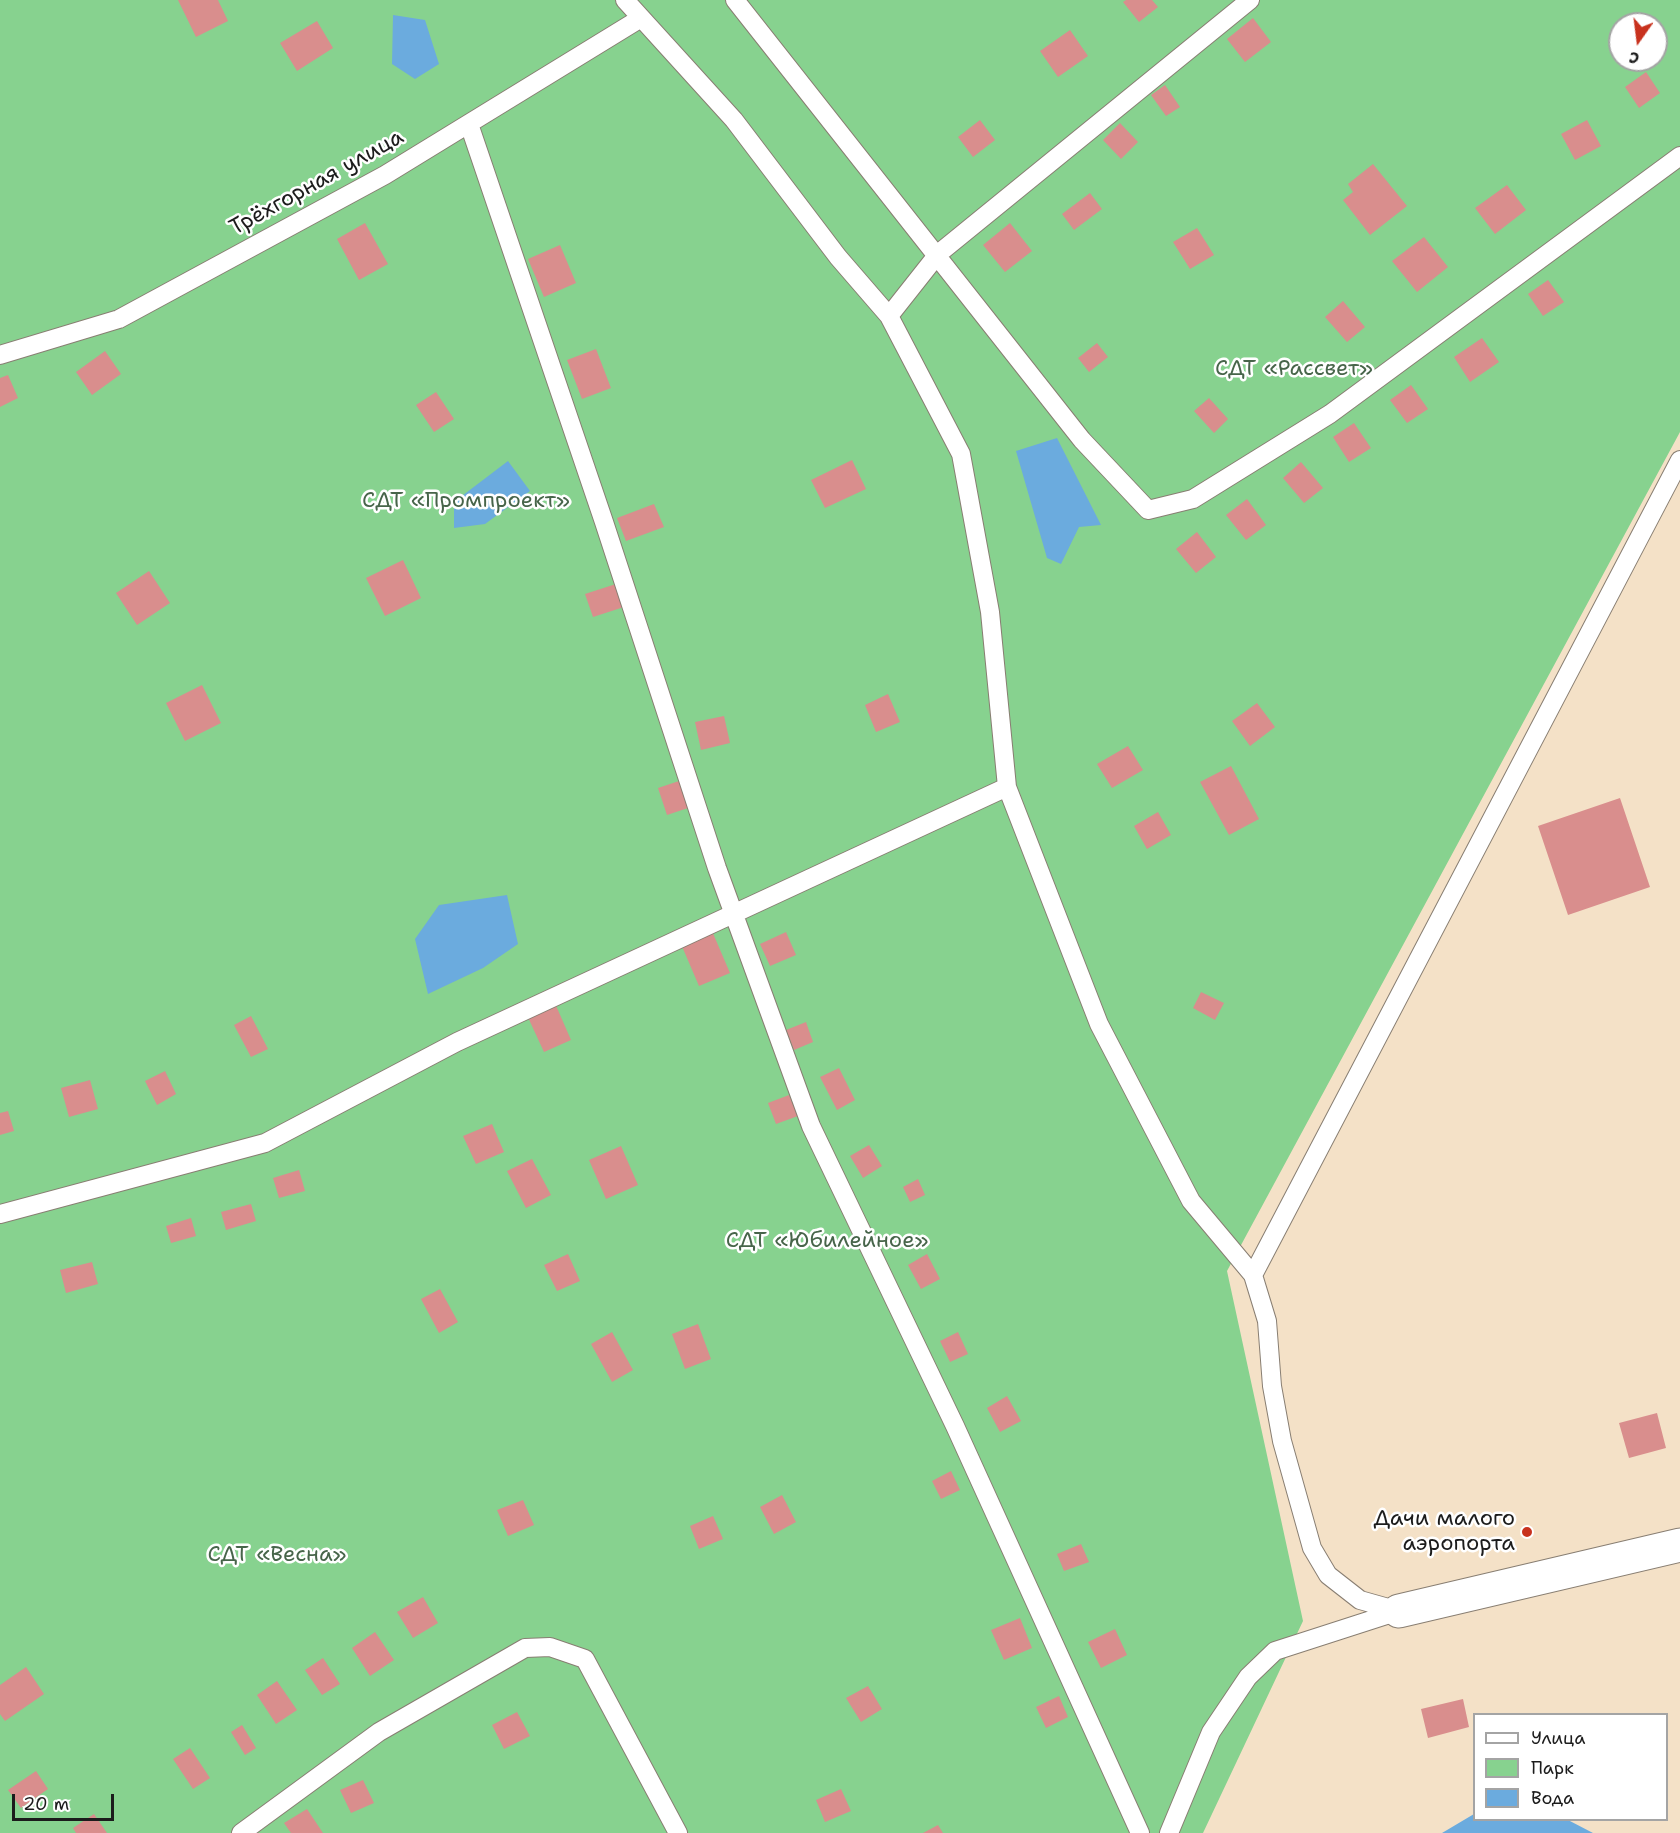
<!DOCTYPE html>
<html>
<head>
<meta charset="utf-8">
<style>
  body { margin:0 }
  #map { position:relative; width:1680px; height:1833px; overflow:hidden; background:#f4e1c7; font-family:"Shantell Sans",sans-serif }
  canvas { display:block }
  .legend { position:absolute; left:1473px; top:1713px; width:195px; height:108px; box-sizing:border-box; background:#fff; border:2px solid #a4a4a4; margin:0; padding:8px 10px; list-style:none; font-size:18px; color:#1c1c1c }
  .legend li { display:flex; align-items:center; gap:12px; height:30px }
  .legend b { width:30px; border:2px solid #a4a4a4 }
  .north { position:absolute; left:1608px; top:12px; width:60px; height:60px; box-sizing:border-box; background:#fff; border:2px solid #a4a4a4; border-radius:50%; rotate:194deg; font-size:16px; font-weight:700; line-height:24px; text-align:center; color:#1c1c1c }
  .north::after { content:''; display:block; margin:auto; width:21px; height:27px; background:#c8321e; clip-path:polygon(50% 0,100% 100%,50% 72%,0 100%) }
  .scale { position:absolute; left:12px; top:1794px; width:102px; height:27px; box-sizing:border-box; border:3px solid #1c1c1c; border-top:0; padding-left:8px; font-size:18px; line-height:21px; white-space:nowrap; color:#1c1c1c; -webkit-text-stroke:4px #fff; paint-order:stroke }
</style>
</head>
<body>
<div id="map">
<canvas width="1680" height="1833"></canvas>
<ul class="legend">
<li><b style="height:8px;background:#fff"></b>Улица</li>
<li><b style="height:16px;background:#87d28f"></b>Парк</li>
<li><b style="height:16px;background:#6babde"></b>Вода</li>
</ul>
<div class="north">С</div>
<div class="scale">20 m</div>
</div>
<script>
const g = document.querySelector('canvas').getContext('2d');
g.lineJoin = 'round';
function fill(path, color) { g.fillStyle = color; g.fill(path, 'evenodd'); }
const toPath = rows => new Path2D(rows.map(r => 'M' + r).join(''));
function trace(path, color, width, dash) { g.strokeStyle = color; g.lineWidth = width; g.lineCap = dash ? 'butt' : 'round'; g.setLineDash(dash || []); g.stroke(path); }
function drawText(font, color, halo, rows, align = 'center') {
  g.font = font + ' "Shantell Sans",sans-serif'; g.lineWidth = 5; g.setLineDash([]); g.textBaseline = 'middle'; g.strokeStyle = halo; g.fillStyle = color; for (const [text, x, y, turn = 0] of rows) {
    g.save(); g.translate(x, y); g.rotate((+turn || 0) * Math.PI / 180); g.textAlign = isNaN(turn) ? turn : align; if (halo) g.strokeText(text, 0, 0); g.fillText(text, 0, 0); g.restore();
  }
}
const green = toPath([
  [0,0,1680,0,1680,432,1227,1271,1303,1621,1203,1833,0,1833],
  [1620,24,1656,24,1656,60,1620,60]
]);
const water = toPath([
  [393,15,425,20,439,64,415,79,392,64],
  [1057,438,1101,525,1079,527,1061,564,1047,558,1016,451],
  [508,461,530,491,485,524,454,528,454,502],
  [507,895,518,944,483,968,428,994,415,939,439,905],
  [1474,1814,1474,1820,1568,1820,1593,1833,1442,1833]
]);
const building = toPath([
  [178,0,218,0,228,21,196,37],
  [1126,0,1152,0,1158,7,1139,22,1123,2],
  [1253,18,1271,42,1245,62,1227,39],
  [317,21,333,48,297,71,280,43],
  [1070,30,1088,56,1058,77,1040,51],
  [1646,72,1660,93,1639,108,1625,87],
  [1165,85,1180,107,1166,116,1151,95],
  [980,120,995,140,973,157,958,137],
  [1587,120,1601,146,1575,160,1561,134],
  [1120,123,1138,142,1121,159,1103,140],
  [1373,164,1407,206,1370,235,1343,200,1353,192,1348,184],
  [1507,185,1526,210,1495,234,1475,208],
  [1090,193,1102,209,1074,230,1062,214],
  [365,223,388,264,359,280,337,239],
  [1010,223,1032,251,1005,272,983,245],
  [1197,228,1214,255,1190,269,1173,242],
  [1424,237,1448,267,1417,292,1392,261],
  [560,245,576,283,544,297,528,259],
  [1548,280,1564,302,1543,316,1528,294],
  [1343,301,1365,327,1347,342,1325,317],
  [1482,338,1499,362,1470,382,1454,357],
  [1097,343,1108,357,1089,372,1078,358],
  [596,349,611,388,582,399,567,360],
  [105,351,121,374,92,395,76,372],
  [8,375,18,398,0,407,0,378],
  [1411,385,1428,409,1407,423,1390,400],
  [436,392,454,419,434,432,416,405],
  [1209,398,1228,419,1214,433,1194,411],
  [1354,423,1371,448,1349,462,1333,437],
  [852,460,866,489,825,508,811,480],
  [1301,462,1323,488,1304,503,1283,478],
  [1247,499,1266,525,1246,540,1226,515],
  [654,504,664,527,626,541,617,518],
  [1197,532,1216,557,1196,573,1176,549],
  [403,560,421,598,385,616,366,578],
  [149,571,170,603,137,625,116,593],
  [619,583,627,606,593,617,585,594],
  [202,685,221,723,185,741,166,703],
  [888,694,900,722,876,732,865,705],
  [1257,703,1275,727,1250,746,1232,721],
  [724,716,730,743,701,750,695,722],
  [1128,746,1143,770,1112,788,1097,764],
  [1231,766,1259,819,1229,835,1200,782],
  [682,780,691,807,667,815,658,788],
  [1620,798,1650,887,1568,915,1538,826],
  [1158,812,1171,835,1147,849,1134,826],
  [712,931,730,973,699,986,681,944],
  [786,932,796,955,770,966,760,944],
  [1201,992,1224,1003,1215,1020,1193,1008],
  [554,1001,571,1040,544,1052,526,1013],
  [251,1016,268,1049,251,1057,234,1025],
  [806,1022,813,1042,794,1050,786,1030],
  [839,1068,855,1100,837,1110,820,1077],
  [165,1071,176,1094,157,1105,145,1081],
  [90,1080,98,1109,69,1117,61,1088],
  [789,1095,798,1116,776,1124,768,1103],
  [8,1111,14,1131,0,1135,0,1113],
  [492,1124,504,1152,476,1164,463,1136],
  [869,1145,882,1166,863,1178,850,1156],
  [621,1146,638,1185,606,1199,589,1160],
  [532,1159,551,1195,526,1208,507,1171],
  [299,1170,305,1191,279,1198,273,1178],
  [918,1179,925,1195,910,1202,903,1187],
  [251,1204,256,1221,226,1230,221,1212],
  [191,1218,196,1236,171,1243,166,1226],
  [568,1254,580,1281,557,1291,544,1265],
  [927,1254,940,1279,921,1289,908,1265],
  [92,1262,98,1284,66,1293,60,1270],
  [440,1289,458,1322,439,1333,421,1299],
  [698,1324,711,1359,685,1369,672,1334],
  [612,1332,633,1370,612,1382,591,1344],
  [958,1332,968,1354,950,1362,940,1341],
  [1007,1396,1021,1421,1000,1432,987,1408],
  [1657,1413,1666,1448,1629,1458,1619,1423],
  [951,1471,960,1490,941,1499,932,1481],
  [782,1495,796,1522,774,1534,760,1507],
  [523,1500,534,1525,508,1536,497,1510],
  [713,1516,723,1539,699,1549,690,1526],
  [1081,1544,1089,1562,1064,1571,1057,1554],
  [423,1597,438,1623,413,1638,397,1612],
  [1020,1618,1032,1648,1004,1660,991,1630],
  [1115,1629,1127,1655,1101,1668,1088,1642],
  [375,1632,394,1660,370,1676,352,1648],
  [323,1658,340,1684,322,1695,305,1670],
  [26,1667,44,1694,5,1721,0,1714,0,1685],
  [277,1681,297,1710,276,1724,257,1695],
  [868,1686,882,1709,861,1722,846,1698],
  [1059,1696,1068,1717,1046,1728,1036,1707],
  [1463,1699,1469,1727,1428,1738,1421,1709],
  [517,1712,530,1736,504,1749,492,1725],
  [242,1725,256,1748,245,1755,231,1732],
  [190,1748,210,1778,193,1789,173,1759],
  [36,1771,48,1789,21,1808,8,1790],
  [363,1780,374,1803,351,1813,340,1790],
  [841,1789,851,1811,825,1822,816,1800],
  [307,1809,323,1833,291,1833,284,1823],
  [94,1814,107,1833,76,1833,73,1828],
  [938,1825,943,1833,923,1833]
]);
const lane = toPath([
  [625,0,734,120,838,257,889,316,961,454,990,612,1007,787,1099,1024,1191,1201,1253,1275],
  [735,0,1082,440,1148,510,1193,499,1330,414,1680,156],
  [469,124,604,522,717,868,811,1126,955,1426,1140,1833],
  [889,316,938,254,1250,0],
  [0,355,119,319,385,175,641,18],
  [0,1214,265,1143,457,1042,1007,787],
  [1399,1611,1360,1600,1328,1575,1312,1548,1282,1441,1272,1386,1267,1321,1253,1275,1680,460],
  [241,1833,379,1732,525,1648,550,1647,585,1659,678,1833],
  [1169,1833,1211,1732,1248,1677,1275,1651,1399,1611]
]);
const street = toPath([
  [1399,1611,1680,1545]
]);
const markers = [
  [1527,1532,6,"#c8321e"]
];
const streetNames = [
  ["Трёхгорная улица",317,183,-29]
];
const parkNames = [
  ["СДТ «Рассвет»",1294,369],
  ["СДТ «Промпроект»",466,501],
  ["СДТ «Юбилейное»",827,1241],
  ["СДТ «Весна»",277,1555]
];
const poiNames = [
  ["Дачи малого",1515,1519],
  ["аэропорта",1515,1544]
];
fill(green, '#87d28f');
fill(water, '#6babde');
fill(building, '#d98e8d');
trace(lane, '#887e72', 20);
trace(street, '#887e72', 35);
trace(lane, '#fff', 18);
trace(street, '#fff', 33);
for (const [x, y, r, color] of markers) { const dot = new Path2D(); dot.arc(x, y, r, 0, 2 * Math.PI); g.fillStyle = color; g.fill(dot); trace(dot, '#fff', 2); }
drawText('22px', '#1c1c1c', '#fff', streetNames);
drawText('22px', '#47654a', '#fff', parkNames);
drawText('22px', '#1c1c1c', '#fff', poiNames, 'right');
</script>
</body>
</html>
